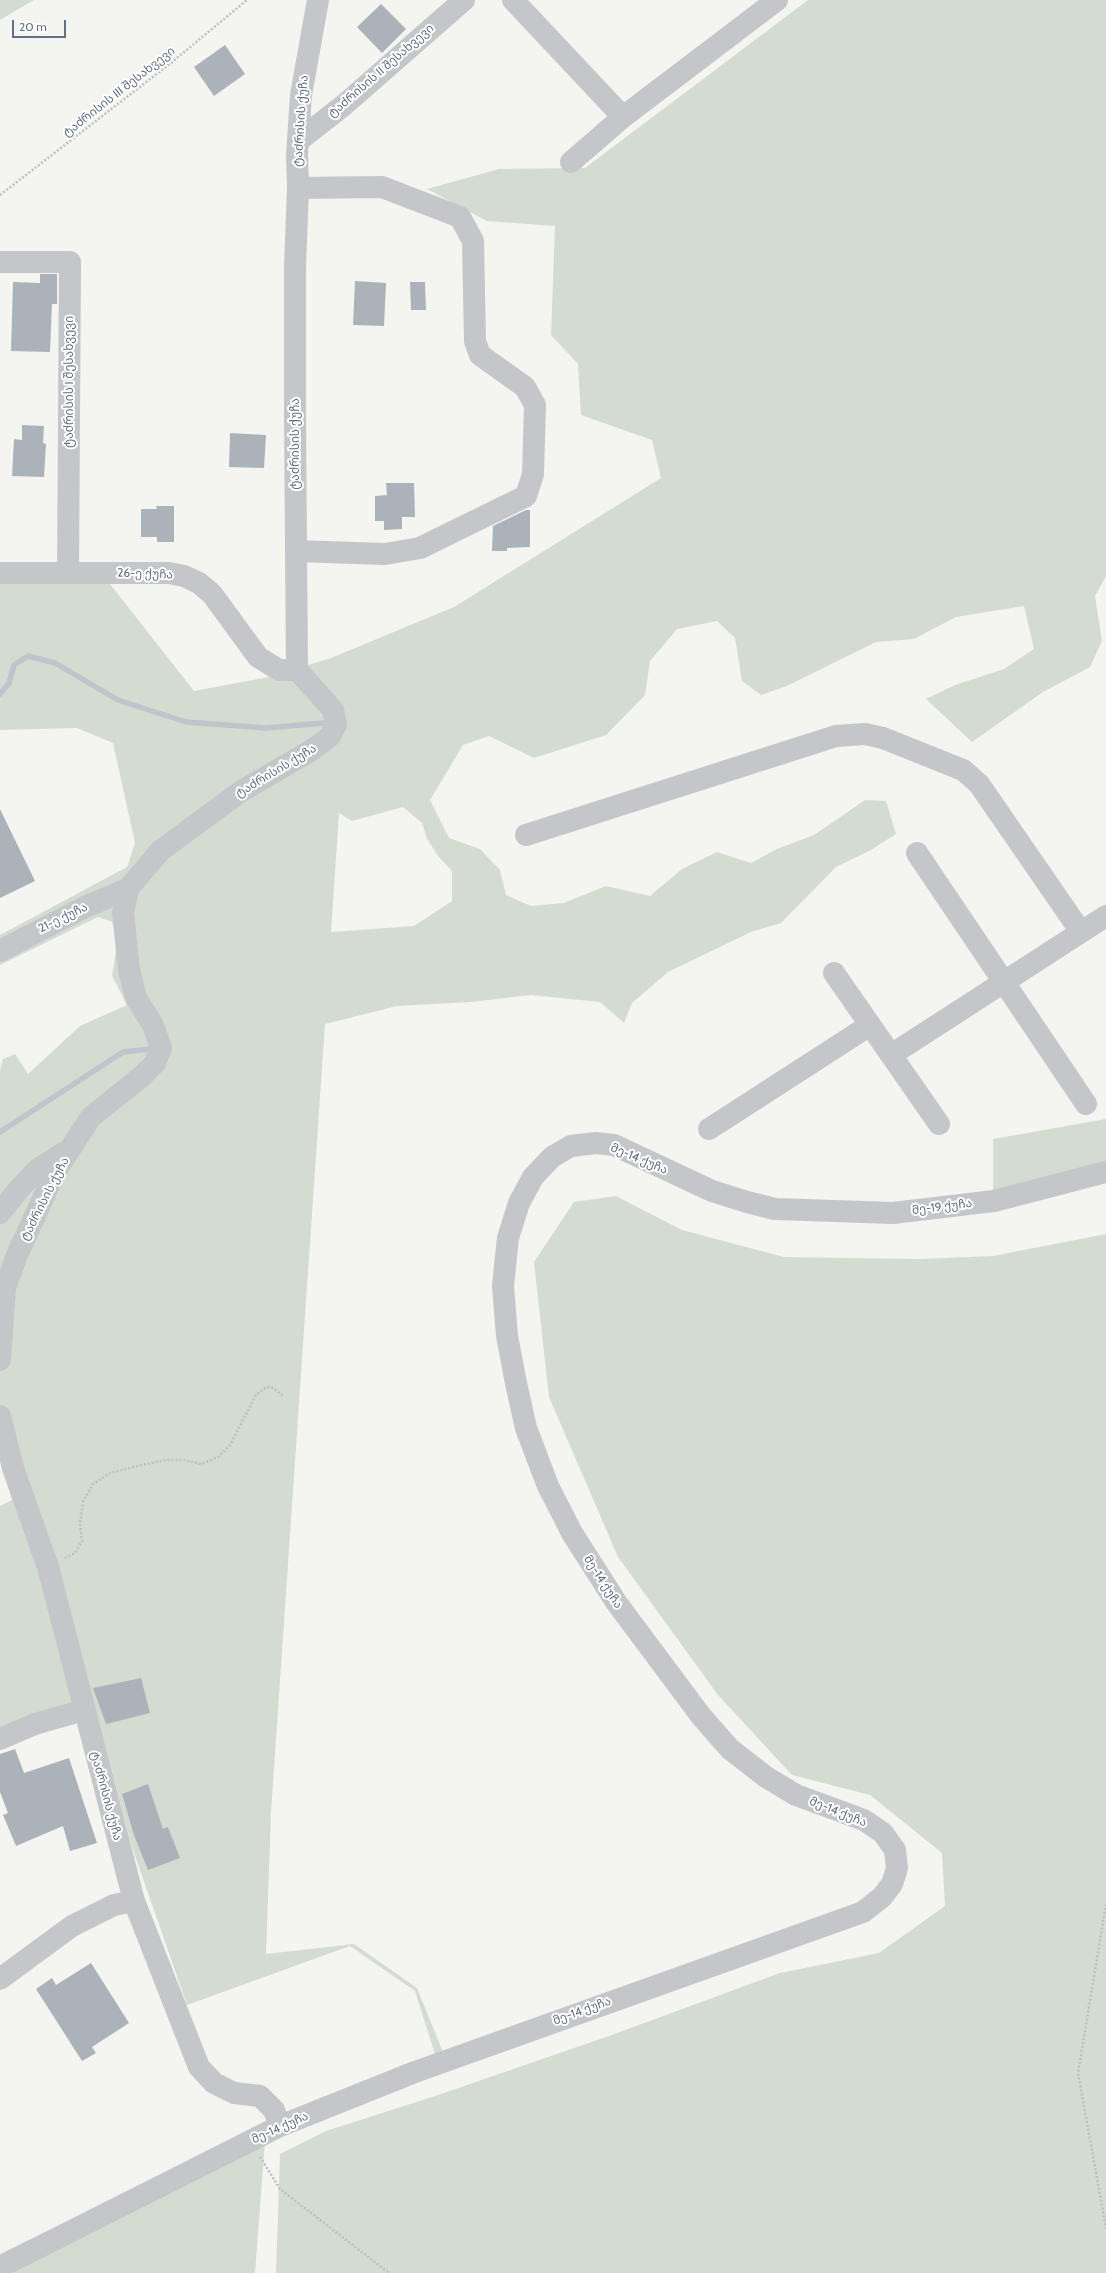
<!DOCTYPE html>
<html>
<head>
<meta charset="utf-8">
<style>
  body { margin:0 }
  #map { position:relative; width:1106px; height:2273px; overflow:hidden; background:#f4f5f0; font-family:Cabin,sans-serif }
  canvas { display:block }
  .scale { position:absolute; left:12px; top:20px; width:54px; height:18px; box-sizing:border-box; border:2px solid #627083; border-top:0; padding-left:5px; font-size:12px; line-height:14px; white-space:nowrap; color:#627083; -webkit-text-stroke:3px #fff; paint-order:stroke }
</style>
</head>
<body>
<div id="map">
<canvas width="1106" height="2273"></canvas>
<div class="scale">20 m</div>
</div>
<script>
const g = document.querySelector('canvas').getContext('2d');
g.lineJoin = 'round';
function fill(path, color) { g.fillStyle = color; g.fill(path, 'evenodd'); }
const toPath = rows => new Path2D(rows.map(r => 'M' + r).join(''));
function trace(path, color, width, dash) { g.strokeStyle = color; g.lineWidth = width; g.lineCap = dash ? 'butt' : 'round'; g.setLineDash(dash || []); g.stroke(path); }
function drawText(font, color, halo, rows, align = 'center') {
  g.font = font + ' Cabin,"Noto Sans Georgian",sans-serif'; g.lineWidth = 4; g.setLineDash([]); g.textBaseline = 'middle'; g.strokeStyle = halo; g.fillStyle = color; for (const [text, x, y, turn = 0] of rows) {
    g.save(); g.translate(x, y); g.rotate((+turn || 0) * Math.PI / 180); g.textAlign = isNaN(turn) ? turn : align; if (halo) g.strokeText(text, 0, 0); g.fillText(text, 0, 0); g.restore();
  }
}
const green = toPath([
  [0,0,34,0,0,20],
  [808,0,1106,0,1106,576,1095,596,1102,641,1090,667,1043,692,972,742,926,699,955,685,1004,669,1034,649,1024,606,956,617,914,639,876,642,787,686,761,695,742,681,735,638,717,621,677,629,650,661,645,695,606,735,534,758,489,736,463,745,430,800,449,838,480,849,500,870,506,895,531,906,564,903,606,886,650,896,682,869,717,852,751,863,777,849,814,835,865,800,886,801,896,834,871,850,836,867,781,923,751,932,668,972,632,1003,624,1023,600,1002,531,995,471,1002,397,1006,325,1024,271,1812,266,1954,354,1944,417,1988,443,2052,266,2128,255,2273,0,2273,0,2254,203,2155,435,2054,415,1991,350,1946,187,2005,132,1847,94,1703,0,1732,0,1506,12,1500,0,1448,0,1070,3,1059,15,1054,28,1074,80,1026,127,1005,112,976,118,938,112,922,98,917,0,965,0,935,127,867,135,843,113,743,77,728,0,730,0,578,110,584,194,691,269,677,331,658,454,607,661,478,652,440,581,415,578,364,551,335,555,226,487,221,427,189,499,169,585,168],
  [403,807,422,823,427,839,438,856,452,871,452,901,414,926,331,932,339,813,352,821],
  [1106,1119,1106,1163,993,1192,993,1139],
  [616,1196,682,1230,784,1257,919,1259,993,1256,1106,1234,1106,2273,276,2273,280,2154,326,2131,438,2095,609,2036,780,1973,879,1953,945,1906,942,1853,870,1795,792,1775,718,1695,618,1557,549,1397,534,1262,574,1202]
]);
const stream = toPath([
  [0,694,9,683,14,665,28,656,55,663,118,700,186,722,266,728,324,723],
  [0,1132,123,1052,151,1049]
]);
const building = toPath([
  [381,4,406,29,382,53,357,27],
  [225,45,245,74,214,96,194,67],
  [40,274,57,274,57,304,52,304,50,352,11,351,13,282,40,283],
  [355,281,386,283,384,326,353,325],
  [410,282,425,282,426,310,411,310],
  [22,425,44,426,43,443,46,444,44,477,12,476,14,439,22,440],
  [230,433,266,435,264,468,229,467],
  [386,483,414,483,415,517,402,517,402,529,384,530,384,521,375,521,375,496,387,495],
  [156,506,174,506,174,542,157,542,157,537,141,537,141,509,157,509],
  [526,510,530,510,530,547,507,548,507,551,492,551,493,526],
  [0,809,35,881,0,898],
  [141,1678,150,1713,106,1724,93,1688],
  [15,1749,24,1773,69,1758,97,1843,70,1851,63,1826,16,1846,3,1815,8,1813,0,1792,0,1754],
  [148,1784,163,1829,168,1827,180,1858,148,1870,134,1835,122,1794],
  [91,1963,129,2023,92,2047,96,2053,82,2061,36,1989,52,1978,56,1985]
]);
const path = toPath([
  [0,195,171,63,247,0],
  [65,1558,75,1553,82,1541,80,1524,83,1502,93,1484,110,1473,138,1466,166,1460,184,1460,201,1464,218,1457,230,1445,256,1395,266,1387,273,1388,283,1396],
  [1106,1904,1078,2073,1106,2228],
  [260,2157,280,2189,389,2273]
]);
const minor = toPath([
  [513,0,623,117],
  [298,141,344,105,464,0],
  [571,162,623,117,777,0],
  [0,262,70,262,68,573],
  [296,551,385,554,420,548,526,496,533,474,535,405,525,387,480,355,475,341,473,241,460,217,382,187,298,188],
  [0,573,169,573,184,576,199,583,212,594,258,657,279,670,297,670],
  [526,835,836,736,865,734,883,738,963,770,979,784,1081,932],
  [917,853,1086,1104],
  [0,951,85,907,128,889],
  [834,973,939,1124],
  [891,1055,1106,916],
  [709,1129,870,1025],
  [0,1213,19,1189,38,1169,65,1152],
  [0,1360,5,1288,17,1255,55,1172,91,1117,141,1077,155,1063,161,1048,153,1025,136,998,129,970,123,913,128,889,160,851,240,792,315,748,330,736,336,725,333,710,297,670,295,419,295,267,298,188,297,155,301,95,318,0],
  [0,1416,13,1468,48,1567,134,1901,199,2067,214,2083,234,2093,260,2096,274,2110,280,2126],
  [0,1739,35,1724,84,1710],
  [0,1979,72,1926,114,1905,134,1901],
  [0,2267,280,2126,415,2072,863,1912,882,1897,892,1884,897,1868,895,1850,883,1833,864,1820,796,1795,766,1777,730,1749,701,1716,616,1602,572,1533,548,1486,526,1428,516,1383,507,1336,503,1286,508,1238,519,1203,533,1177,552,1157,571,1146,596,1143,614,1145,712,1191,747,1202,775,1209,893,1213,994,1201,1106,1172]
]);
const streetNames = [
  ["ტაძრისის II შესახვევი",381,71,-41],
  ["ტაძრისის III შესახვევი",119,92,-38],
  ["ტაძრისის ქუჩა",301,121,-86],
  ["ტაძრისის I შესახვევი",69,382,-90],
  ["ტაძრისის ქუჩა",295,444,-90],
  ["26-ე ქუჩა",145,574,2],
  ["ტაძრისის ქუჩა",276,771,-31],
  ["21-ე ქუჩა",63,918,-26],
  ["მე-14 ქუჩა",639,1159,23],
  ["ტაძრისის ქუჩა",45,1199,-63],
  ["მე-19 ქუჩა",942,1207,-7],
  ["მე-14 ქუჩა",603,1582,57],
  ["ტაძრისის ქუჩა",106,1796,75],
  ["მე-14 ქუჩა",838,1812,22],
  ["მე-14 ქუჩა",582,2011,-20],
  ["მე-14 ქუჩა",280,2128,-24]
];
fill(green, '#d4dcd1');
trace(stream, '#bcc6cc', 5.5);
fill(building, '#acb2b9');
trace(path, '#bdbec1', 2.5, [2, 2]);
trace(minor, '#c4c6ca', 22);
drawText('12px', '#627083', '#fff', streetNames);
</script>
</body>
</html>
